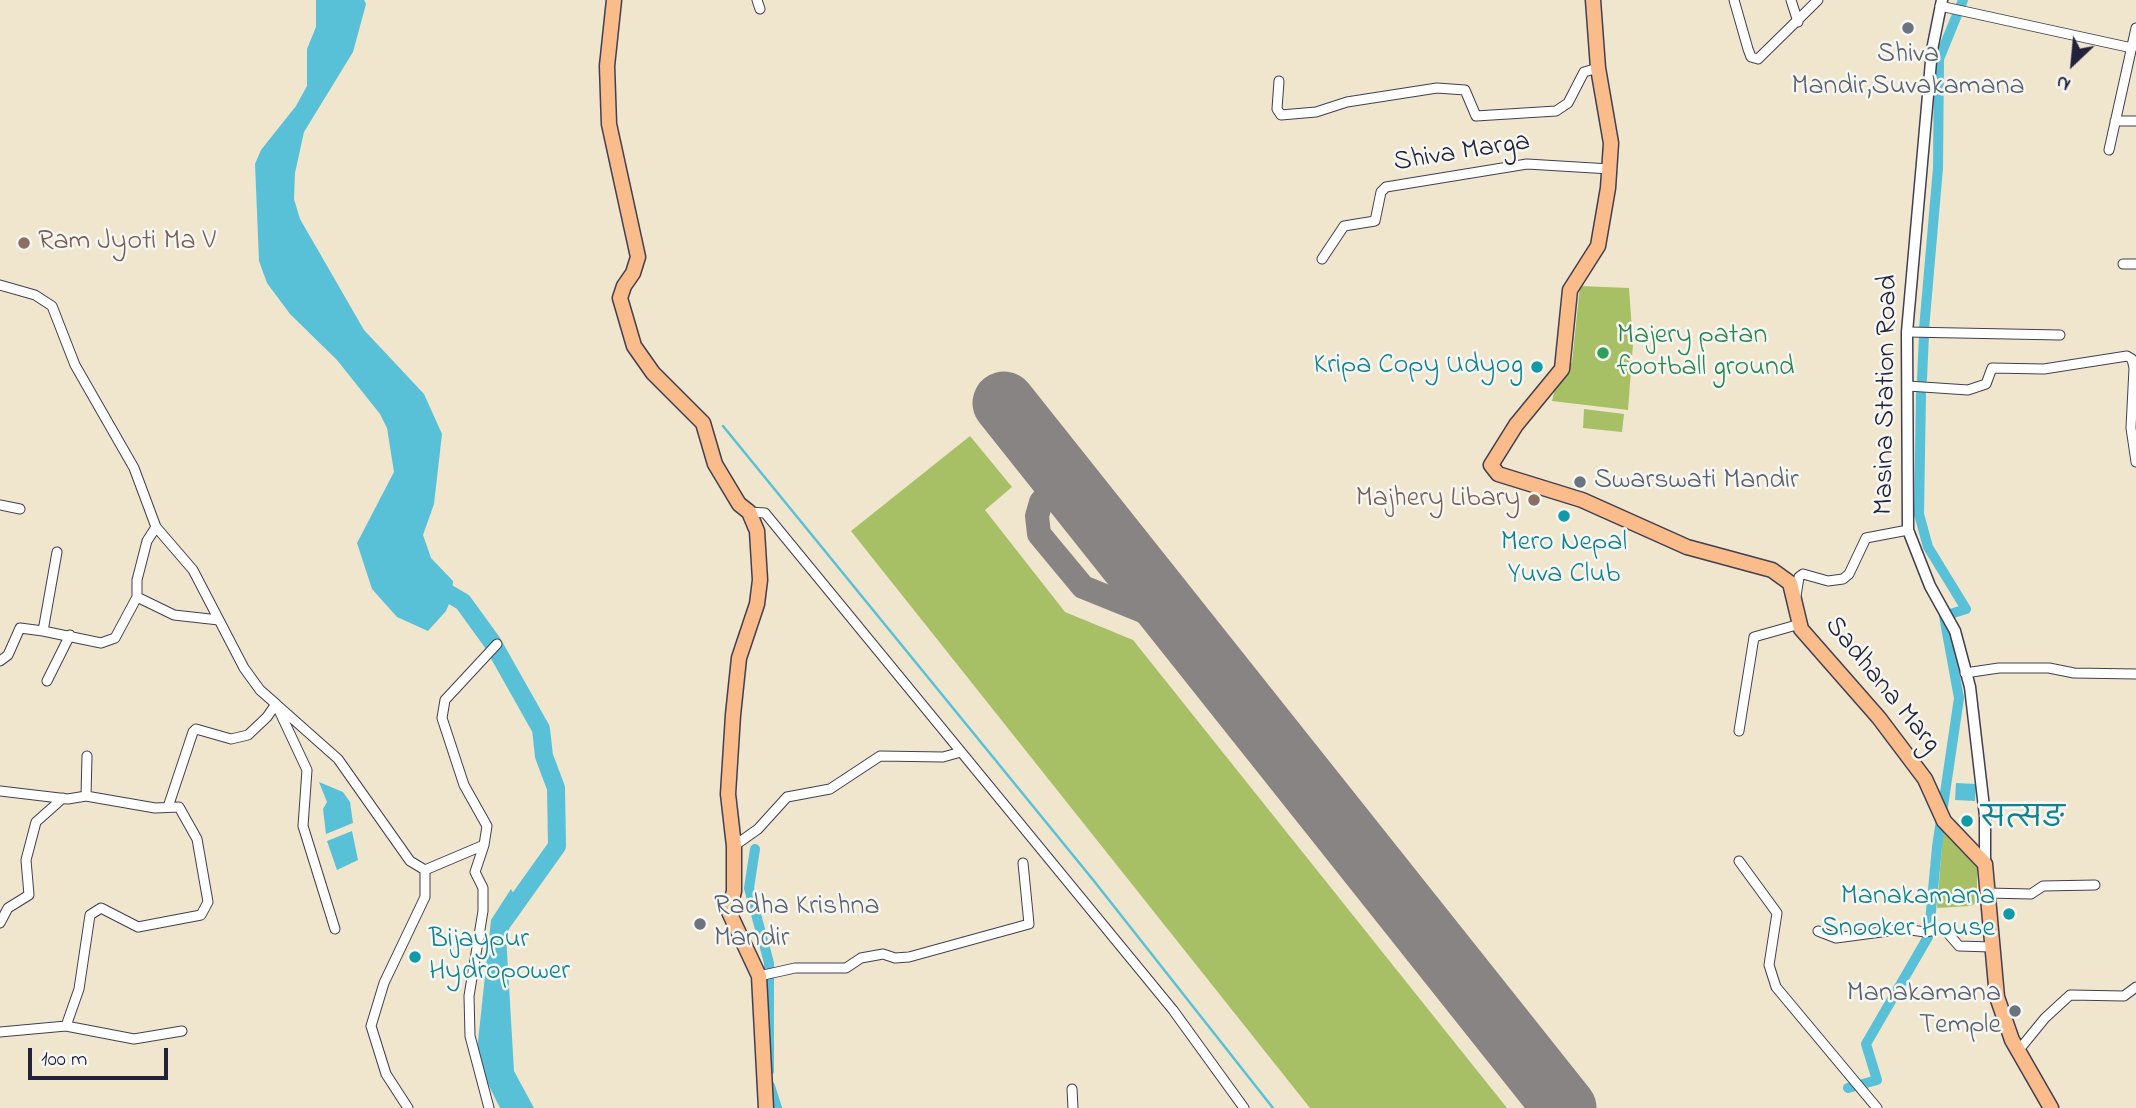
<!DOCTYPE html>
<html>
<head>
<meta charset="utf-8">
<style>
  body { margin:0 }
  #map { position:relative; width:2136px; height:1108px; overflow:hidden; background:#f0e5cd; font-family:"Indie Flower",sans-serif }
  canvas { display:block }
  .north { position:absolute; left:2038px; top:28px; width:70px; height:70px; -webkit-text-stroke:5px #f6f6f2; paint-order:stroke; rotate:206deg; font-size:19px; font-weight:700; line-height:28px; text-align:center; color:#22223b }
  .north::after { content:''; display:block; margin:auto; width:24px; height:32px; background:#22223b; clip-path:polygon(50% 0,100% 100%,50% 72%,0 100%) }
  .scale { position:absolute; left:28px; top:1048px; width:140px; height:32px; box-sizing:border-box; border:4px solid #22223b; border-top:0; padding-left:9px; font-size:21px; line-height:24px; white-space:nowrap; color:#22223b; -webkit-text-stroke:5px #f6f6f2; paint-order:stroke }
</style>
</head>
<body>
<div id="map">
<canvas width="2136" height="1108"></canvas>
<div class="north">N</div>
<div class="scale">100 m</div>
</div>
<script>
const g = document.querySelector('canvas').getContext('2d');
g.lineJoin = 'round';
function fill(path, color) { g.fillStyle = color; g.fill(path, 'evenodd'); }
const toPath = rows => new Path2D(rows.map(r => 'M' + r).join(''));
function trace(path, color, width, dash) { g.strokeStyle = color; g.lineWidth = width; g.lineCap = dash ? 'butt' : 'round'; g.setLineDash(dash || []); g.stroke(path); }
function drawText(font, color, halo, rows, align = 'center') {
  g.font = font + ' "Indie Flower","Playpen Sans Deva",sans-serif'; g.lineWidth = 5; g.setLineDash([]); g.textBaseline = 'middle'; g.strokeStyle = halo; g.fillStyle = color; for (const [text, x, y, turn = 0] of rows) {
    g.save(); g.translate(x, y); g.rotate((+turn || 0) * Math.PI / 180); g.textAlign = isNaN(turn) ? turn : align; if (halo) g.strokeText(text, 0, 0); g.fillText(text, 0, 0); g.restore();
  }
}
const green = toPath([
  [1580,286,1629,288,1633,344,1628,410,1552,401,1556,384,1572,362],
  [1584,409,1624,414,1622,432,1583,428],
  [970,436,1012,487,985,510,1065,612,1133,640,1507,1108,1310,1108,851,531],
  [1943,832,1977,867,1977,903,1970,906,1937,908]
]);
const water = toPath([
  [316,0,364,0,366,4,353,52,304,132,295,173,294,199,300,219,364,330,424,394,442,434,434,504,423,535,431,558,453,581,452,597,446,611,428,631,397,617,372,589,357,543,394,472,387,428,380,414,337,360,290,314,267,283,259,261,255,164,261,150,296,106,307,86,307,49,316,27],
  [319,782,343,792,350,802,353,823,326,834,323,809,327,802],
  [1956,783,1976,784,1975,801,1955,800],
  [352,831,358,860,337,870,327,841],
  [511,889,521,907,506,935,514,1071,534,1108,500,1108,476,1060,491,920]
]);
const stream = toPath([
  [723,426,1094,881,1273,1108]
]);
const canal = toPath([
  [1924,329,1938,168,1939,59,1963,0],
  [1922,379,1924,335],
  [1921,394,1919,514,1928,547,1966,609,1944,616,1959,698,1937,847,1930,922],
  [755,849,749,888,769,963,769,1071],
  [770,1086,777,1108],
  [1848,1088,1877,1080,1866,1044,1928,937]
]);
const river = toPath([
  [434,585,463,602,492,642,541,729,544,756,556,788,557,846,505,919]
]);
const taxiway = toPath([
  [1122,552,1113,531,1107,504,1096,490,1083,484,1061,485,1052,489,1041,502,1037,516,1039,534,1083,587,1167,621,1198,647]
]);
const runway = toPath([
  [1004,403,1565,1108]
]);
const minor = toPath([
  [757,0,760,9],
  [1734,0,1748,49,1751,57,1758,59,1818,0],
  [1791,0,1798,22],
  [1940,6,2132,48],
  [1279,81,1277,109,1281,115,1316,112,1347,102,1437,88,1465,90,1476,116,1556,111,1568,103,1584,72,1598,68],
  [2115,121,2136,121],
  [2109,150,2136,28],
  [1322,259,1344,226,1375,221,1381,192,1386,187,1527,164,1610,169],
  [2123,264,2136,264],
  [0,285,35,295,52,306,75,365,134,468,156,527,193,570,244,668,260,690,276,704,307,770,303,826,335,929],
  [1907,332,2060,335],
  [1908,386,1968,390,1986,384,1992,368,2044,369,2127,356,2132,359,2134,368,2131,428,2136,462],
  [0,505,20,509],
  [749,512,765,513,1173,1010,1244,1108],
  [57,552,43,631,101,643,115,638,137,597,137,580,147,541,156,527],
  [1796,596,1799,577,1803,574,1828,581,1843,579,1849,574,1866,538,1908,530],
  [137,597,174,615,219,620],
  [0,661,8,655,20,628,43,631],
  [1965,673,1999,668,2049,668,2074,673,2136,674],
  [47,681,70,635],
  [1739,731,1754,637,1800,624],
  [0,791,68,799,86,796,155,808,179,807,197,839,208,902,201,915,138,927,101,908,90,915,79,989,66,1026,0,1032],
  [86,796,87,756],
  [168,807,193,732,196,729,231,739,248,735,267,717,276,704,338,759,410,861,425,870,484,845,487,826,464,785,442,718,445,700,497,644],
  [484,845,475,872,483,888,483,911,469,996,470,1036,489,1108],
  [734,846,758,829,787,797,830,789,880,756,943,757,961,752],
  [1739,861,1777,913,1769,965,1776,987,1877,1108],
  [1987,893,2031,894,2043,886,2095,885],
  [0,923,8,908,29,895,26,860,36,822,63,798],
  [1818,931,1836,938,1904,929,1925,932,1941,929,1946,931,1959,946,1991,947],
  [759,976,795,968,846,968,861,958,883,954,895,958,909,957,1029,924,1023,863],
  [66,1026,134,1039,182,1031],
  [2018,1051,2045,1018,2070,995,2124,996,2136,987],
  [1072,1089,1073,1108],
  [408,1108,386,1074,371,1026,384,983,425,897,425,870]
]);
const tertiary = toPath([
  [1942,0,1932,50,1907,332,1908,530,1930,586,1955,631,1970,687,1985,816,1985,864]
]);
const primary = toPath([
  [614,0,607,66,609,124,638,257,633,273,624,286,620,298,634,346,653,373,703,423,715,464,739,504,749,512,757,531,760,580,757,604,739,658,733,715,728,794,734,846,734,891,729,912,759,976,766,1108],
  [1593,0,1598,68,1611,143,1608,188,1598,246,1570,290,1562,369,1516,425,1491,465,1498,474,1582,500,1687,547,1772,570,1790,583,1801,629,1879,718,1925,779,1944,821,1985,864,1997,997,2012,1040,2051,1108]
]);
const markers = [
  [1908,28,7,"#6b7280"],
  [24,243,7,"#8d6e63"],
  [1603,353,7,"#2e9e5b"],
  [1537,367,7,"#0f9aa8"],
  [1580,482,7,"#6b7280"],
  [1534,500,7,"#8d6e63"],
  [1564,516,7,"#0f9aa8"],
  [1967,821,7,"#0f9aa8"],
  [2009,914,7,"#0f9aa8"],
  [700,924,7,"#6b7280"],
  [415,957,7,"#0f9aa8"],
  [2015,1011,7,"#6b7280"]
];
const worshipNames = [
  ["Shiva",1908,56,"center"],
  ["Mandir,Suvakamana",1908,88,"center"],
  ["Swarswati Mandir",1594,482],
  ["Radha Krishna",714,908],
  ["Mandir",714,940],
  ["Manakamana",2001,995,"right"],
  ["Temple",2001,1027,"right"]
];
const streetNames = [
  ["Shiva Marga",1462,154,-9],
  ["Masina Station Road",1888,395,-89],
  ["Sadhana Marg",1881,686,51]
];
const educationNames = [
  ["Ram Jyoti Ma V",38,243],
  ["Majhery Libary",1520,500,"right"]
];
const leisureNames = [
  ["Majery patan",1617,337],
  ["football ground",1617,369]
];
const cultureNames = [
  ["Kripa Copy Udyog",1523,367],
  ["Mero Nepal",1564,544,"center"],
  ["Yuva Club",1564,576,"center"],
  ["सत्सङ",1981,821,"left"],
  ["Manakamana",1995,898],
  ["Snooker House",1995,930],
  ["Bijaypur",429,941,"left"],
  ["Hydropower",429,973,"left"]
];
fill(green, '#a7c066');
fill(water, '#59c1d7');
trace(stream, '#59c1d7', 2.5);
trace(canal, '#59c1d7', 10);
trace(river, '#59c1d7', 18);
trace(taxiway, '#898484', 24);
trace(runway, '#898484', 63);
trace(minor, '#413f51', 11);
trace(tertiary, '#413f51', 13);
trace(primary, '#413f51', 17);
trace(minor, '#fff', 9);
trace(tertiary, '#fff', 10);
trace(primary, '#f9bc8a', 14);
for (const [x, y, r, color] of markers) { const dot = new Path2D(); dot.arc(x, y, r, 0, 2 * Math.PI); g.fillStyle = color; g.fill(dot); trace(dot, '#f6f6f2', 2.5); }
drawText('28px', '#5b616d', '#f6f6f2', worshipNames, 'left');
drawText('28px', '#22223b', '#f6f6f2', streetNames);
drawText('28px', '#785e54', '#f6f6f2', educationNames, 'left');
drawText('28px', '#27864d', '#f6f6f2', leisureNames, 'left');
drawText('28px', '#0d838f', '#f6f6f2', cultureNames, 'right');
</script>
</body>
</html>
